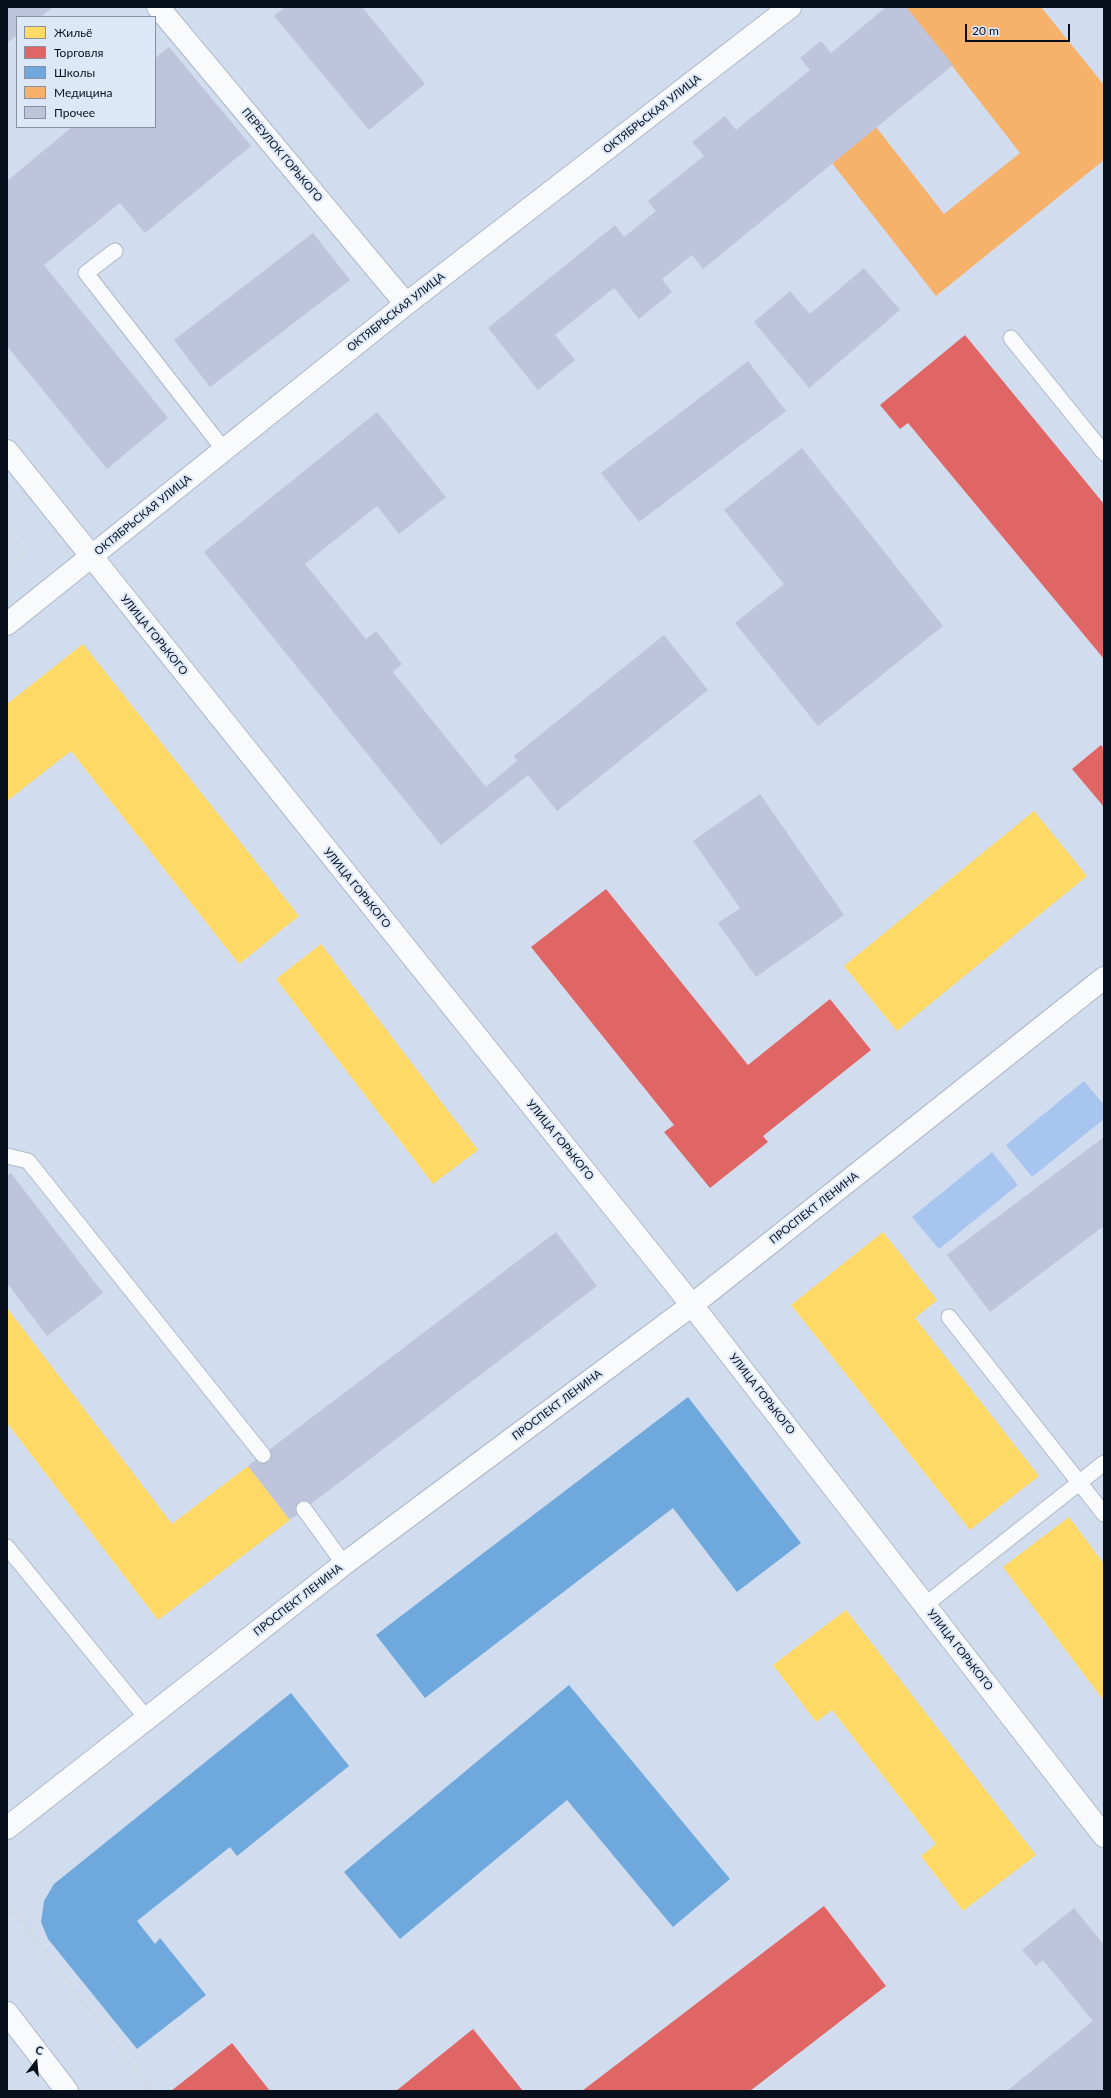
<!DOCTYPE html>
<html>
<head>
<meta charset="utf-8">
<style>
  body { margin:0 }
  #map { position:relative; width:1111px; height:2098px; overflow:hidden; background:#d1ddee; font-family:Lato,sans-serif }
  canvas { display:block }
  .frame { position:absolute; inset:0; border:8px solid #08101d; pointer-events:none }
  .legend { position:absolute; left:16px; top:16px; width:140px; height:112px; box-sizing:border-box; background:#dce7f7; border:1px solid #8791a0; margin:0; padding:5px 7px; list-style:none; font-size:12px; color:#08101d }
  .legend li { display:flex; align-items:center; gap:8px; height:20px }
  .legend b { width:20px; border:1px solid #8791a0 }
  .north { position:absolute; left:16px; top:2042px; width:40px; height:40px; -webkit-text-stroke:3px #dce7f7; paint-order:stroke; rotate:16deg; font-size:11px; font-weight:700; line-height:16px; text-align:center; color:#08101d }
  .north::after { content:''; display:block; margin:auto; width:14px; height:18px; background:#08101d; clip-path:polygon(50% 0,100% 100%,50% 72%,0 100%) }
  .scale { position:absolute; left:965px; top:24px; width:105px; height:18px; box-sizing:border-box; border:2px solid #08101d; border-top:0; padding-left:5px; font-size:12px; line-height:14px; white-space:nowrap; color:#08101d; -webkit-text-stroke:3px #dce7f7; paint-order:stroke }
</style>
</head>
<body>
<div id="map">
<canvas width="1111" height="2098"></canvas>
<div class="frame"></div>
<ul class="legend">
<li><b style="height:11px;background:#ffd966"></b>Жильё</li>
<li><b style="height:11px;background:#e06666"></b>Торговля</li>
<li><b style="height:11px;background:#6fa8dc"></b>Школы</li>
<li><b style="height:11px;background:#f6b26b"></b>Медицина</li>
<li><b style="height:11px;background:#bdc4db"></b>Прочее</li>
</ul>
<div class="north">С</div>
<div class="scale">20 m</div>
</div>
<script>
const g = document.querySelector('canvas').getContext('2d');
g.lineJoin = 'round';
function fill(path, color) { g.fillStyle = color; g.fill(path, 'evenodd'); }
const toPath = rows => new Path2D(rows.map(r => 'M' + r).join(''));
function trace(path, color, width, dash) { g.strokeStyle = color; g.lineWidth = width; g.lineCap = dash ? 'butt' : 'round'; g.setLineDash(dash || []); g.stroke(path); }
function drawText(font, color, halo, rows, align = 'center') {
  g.font = font + ' Lato,sans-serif'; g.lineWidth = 4; g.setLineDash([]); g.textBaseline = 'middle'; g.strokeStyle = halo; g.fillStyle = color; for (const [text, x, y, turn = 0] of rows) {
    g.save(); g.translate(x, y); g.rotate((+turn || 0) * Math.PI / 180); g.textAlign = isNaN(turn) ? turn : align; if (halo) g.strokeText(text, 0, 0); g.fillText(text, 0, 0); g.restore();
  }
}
const green = toPath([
  [1084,1081,1104,1105,1104,1119,1032,1177,1006,1145],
  [992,1152,1018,1185,939,1249,912,1217]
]);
const homes = toPath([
  [83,644,299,916,239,964,71,751,7,801,7,704],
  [1034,811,1087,876,897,1031,844,966],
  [321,944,478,1150,433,1184,276,979],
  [883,1232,937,1300,915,1318,1039,1476,970,1530,791,1305],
  [7,1308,172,1524,248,1466,290,1520,158,1620,7,1423],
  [1069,1517,1104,1564,1104,1701,1003,1567],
  [846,1610,1036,1855,963,1911,921,1856,936,1844,832,1710,816,1722,773,1665]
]);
const shops = toPath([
  [965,335,1104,504,1104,659,908,423,900,429,880,405],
  [1101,745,1104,749,1104,807,1072,769],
  [606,889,748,1065,830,999,871,1050,763,1136,768,1142,710,1188,664,1132,674,1125,531,947],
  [824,1906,886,1986,750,2091,582,2091],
  [473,2029,523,2091,396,2091],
  [232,2043,270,2091,171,2091]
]);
const schools = toPath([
  [688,1397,801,1543,737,1592,673,1508,425,1698,376,1635],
  [569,1685,730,1879,673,1927,567,1800,400,1939,344,1872],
  [291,1693,349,1766,237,1856,230,1847,137,1921,155,1944,160,1938,206,1995,137,2049,48,1939,41,1922,44,1901,54,1884]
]);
const health = toPath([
  [906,7,1041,7,1104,85,1104,160,936,296,832,163,876,127,944,214,1020,153]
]);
const building = toPath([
  [7,7,53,7,40,17,17,17,17,35,7,43],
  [285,7,362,7,425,84,369,130,274,16],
  [886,7,906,7,953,65,703,269,692,255,662,279,672,292,639,319,614,288,555,335,575,360,538,390,488,328,615,225,624,237,656,211,648,201,704,156,692,142,725,116,736,130,810,70,800,58,821,41,831,53],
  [169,47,251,146,145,233,120,203,44,265,168,418,107,469,7,346,7,181,72,127,155,127,155,58],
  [313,233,350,280,210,387,174,340],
  [864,268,900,310,809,388,754,322,790,291,810,314],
  [748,361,786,411,639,522,601,473],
  [377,412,446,497,399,534,377,506,305,564,366,639,376,631,402,664,393,672,486,787,517,761,514,756,664,635,708,690,557,811,528,775,441,845,204,552],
  [802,448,943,626,818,726,735,623,784,584,724,510],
  [760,794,844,915,756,977,718,923,740,908,693,841],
  [1104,1137,1104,1226,990,1312,947,1255],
  [11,1173,103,1293,47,1336,7,1283,7,1176],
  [556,1232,597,1286,290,1520,248,1466],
  [1074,1908,1104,1945,1104,2091,1007,2091,1093,2021,1043,1960,1036,1966,1022,1950]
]);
const path = toPath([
  [7,530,25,554,7,567],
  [10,1905,151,2091]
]);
const service = toPath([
  [115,251,86,273,224,450],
  [1011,338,1104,453],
  [7,1156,28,1161,263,1455],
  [949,1317,1104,1514],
  [304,1509,344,1564],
  [7,1547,147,1719],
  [925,1605,1104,1463]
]);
const minor = toPath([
  [158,7,406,304],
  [7,451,692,1305],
  [7,624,406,304,790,7],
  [7,2013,67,2091]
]);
const tertiary = toPath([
  [692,1305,1104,1836]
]);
const primary = toPath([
  [7,1828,344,1564,692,1305,1104,978]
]);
const streetNames = [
  ["ОКТЯБРЬСКАЯ УЛИЦА",652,114,-38],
  ["ПЕРЕУЛОК ГОРЬКОГО",282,155,50],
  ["ОКТЯБРЬСКАЯ УЛИЦА",396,312,-38],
  ["ОКТЯБРЬСКАЯ УЛИЦА",143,515,-39],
  ["УЛИЦА ГОРЬКОГО",154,635,51],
  ["УЛИЦА ГОРЬКОГО",357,888,51],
  ["УЛИЦА ГОРЬКОГО",560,1140,51],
  ["ПРОСПЕКТ ЛЕНИНА",814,1208,-38],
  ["УЛИЦА ГОРЬКОГО",762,1394,52],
  ["ПРОСПЕКТ ЛЕНИНА",557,1405,-37],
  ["ПРОСПЕКТ ЛЕНИНА",298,1600,-38],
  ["УЛИЦА ГОРЬКОГО",960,1650,52]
];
fill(green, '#a8c5f0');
fill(homes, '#ffd966');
fill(shops, '#e06666');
fill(schools, '#6fa8dc');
fill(health, '#f6b26b');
fill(building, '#bdc4db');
trace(service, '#adb8c7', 17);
trace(minor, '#adb8c7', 24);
trace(tertiary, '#adb8c7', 24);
trace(primary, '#adb8c7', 24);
trace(path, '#d2d5da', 2.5, [2, 2]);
trace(service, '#f8fafc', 15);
trace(minor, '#f8fafc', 22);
trace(tertiary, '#f8fafc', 22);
trace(primary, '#f8fafc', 22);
drawText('11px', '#08101d', '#dce7f7', streetNames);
</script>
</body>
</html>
